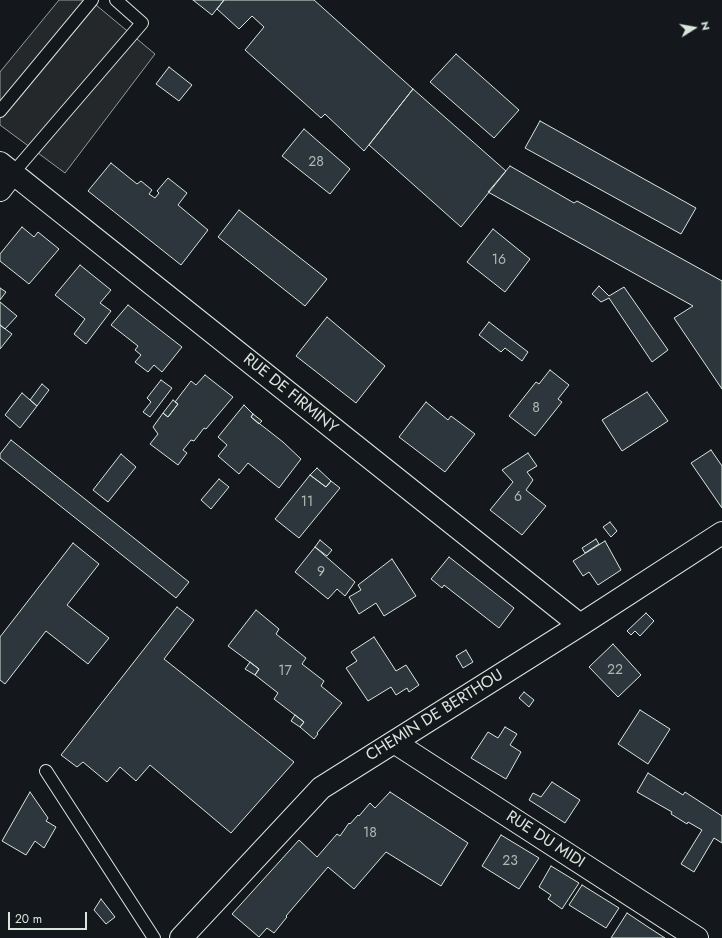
<!DOCTYPE html>
<html>
<head>
<meta charset="utf-8">
<style>
  body { margin:0 }
  #map { position:relative; width:722px; height:938px; overflow:hidden; background:#14181c; font-family:Jost,sans-serif }
  canvas { display:block }
  .north { position:absolute; left:674px; top:8px; width:40px; height:40px; -webkit-text-stroke:3px #14181c; paint-order:stroke; rotate:79deg; font-size:11px; font-weight:700; line-height:16px; text-align:center; color:#d8e6dc }
  .north::after { content:''; display:block; margin:auto; width:14px; height:18px; background:#d8e6dc; clip-path:polygon(50% 0,100% 100%,50% 72%,0 100%) }
  .scale { position:absolute; left:8px; top:912px; width:79px; height:18px; box-sizing:border-box; border:2px solid #d8e6dc; border-top:0; padding-left:5px; font-size:12px; line-height:14px; white-space:nowrap; color:#d8e6dc; -webkit-text-stroke:3px #14181c; paint-order:stroke }
</style>
</head>
<body>
<div id="map">
<canvas width="722" height="938"></canvas>
<div class="north">N</div>
<div class="scale">20 m</div>
</div>
<script>
const g = document.querySelector('canvas').getContext('2d');
g.lineJoin = 'round';
function fill(path, color) { g.fillStyle = color; g.fill(path, 'evenodd'); }
const toPath = rows => new Path2D(rows.map(r => 'M' + r).join(''));
function trace(path, color, width, dash) { g.strokeStyle = color; g.lineWidth = width; g.lineCap = dash ? 'butt' : 'round'; g.setLineDash(dash || []); g.stroke(path); }
function drawText(font, color, halo, rows, align = 'center') {
  g.font = font + ' Jost,sans-serif'; g.lineWidth = 3; g.setLineDash([]); g.textBaseline = 'middle'; g.strokeStyle = halo; g.fillStyle = color; for (const [text, x, y, turn = 0] of rows) {
    g.save(); g.translate(x, y); g.rotate((+turn || 0) * Math.PI / 180); g.textAlign = isNaN(turn) ? turn : align; if (halo) g.strokeText(text, 0, 0); g.fillText(text, 0, 0); g.restore();
  }
}
const parking = toPath([
  [59,0,90,0,155,54,65,173,0,125,0,72,59,0]
]);
const building = toPath([
  [193,0,224,0,212,15,193,0],
  [224,0,314,0,413,89,364,151,325,114,321,118,245,50,264,27,252,16,239,29,217,9,224,0],
  [456,54,519,110,494,138,430,82,456,54],
  [169,67,192,85,179,101,156,84,169,67],
  [413,89,506,171,461,227,369,145,413,89],
  [540,121,696,208,681,234,525,148,540,121],
  [304,129,350,169,330,194,282,156,304,129],
  [111,163,137,184,141,181,152,190,149,194,155,198,159,193,157,191,168,178,187,193,178,205,208,230,181,265,88,191,111,163],
  [510,166,574,203,577,201,722,281,722,389,674,318,693,306,488,192,510,166],
  [239,210,327,279,305,306,218,237,239,210],
  [22,227,34,237,38,232,59,249,29,284,0,261,0,254,22,227],
  [493,229,530,259,505,292,467,262,493,229],
  [80,265,111,290,100,303,111,311,86,344,74,334,85,319,55,295,80,265],
  [599,286,609,296,624,287,668,350,652,362,609,298,601,302,592,294,599,286],
  [0,288,6,292,0,300,0,288],
  [0,302,17,316,5,329,0,325,0,302],
  [128,305,182,347,162,372,154,365,148,372,135,362,141,355,135,350,138,346,111,325,128,305],
  [327,317,385,366,356,403,296,356,327,317],
  [489,322,528,352,522,361,505,348,501,352,479,335,489,322],
  [0,325,12,334,0,349,0,325],
  [550,370,569,385,558,399,562,402,535,436,509,416,536,382,539,384,550,370],
  [205,375,233,397,206,429,204,428,194,441,191,440,183,450,187,453,178,465,150,444,158,434,153,427,163,413,168,417,178,404,175,402,191,381,196,385,205,375],
  [161,380,172,388,150,417,143,412,151,402,147,398,161,380],
  [42,384,49,390,37,406,30,400,42,384],
  [647,392,668,421,622,451,602,420,647,392],
  [22,393,37,406,20,428,5,415,22,393],
  [173,400,178,404,168,417,163,413,173,400],
  [426,402,448,420,451,416,475,434,445,472,399,437,426,402],
  [244,405,253,414,251,417,283,442,301,459,279,488,248,463,239,474,218,456,227,445,218,437,244,405],
  [253,414,262,421,259,424,251,417,253,414],
  [11,440,189,582,176,598,0,458,0,454,11,440],
  [711,450,722,466,722,508,691,463,711,450],
  [528,453,537,466,527,472,533,480,526,490,546,506,522,535,490,510,513,482,502,470,528,453],
  [121,454,136,467,108,502,93,490,121,454],
  [317,468,331,481,326,487,310,475,317,468],
  [310,475,326,487,331,481,340,488,299,538,275,519,310,475],
  [219,479,229,487,211,509,201,500,219,479],
  [610,522,617,531,611,537,603,527,610,522],
  [596,539,599,544,585,553,582,548,596,539],
  [320,540,332,550,327,556,315,547,320,540],
  [605,541,621,570,598,585,589,572,583,576,573,561,605,541],
  [73,543,99,564,67,605,109,638,88,664,46,631,5,684,0,680,0,637,73,543],
  [315,547,355,582,345,596,337,589,328,599,295,572,315,547],
  [449,557,514,608,499,628,444,585,442,588,431,579,449,557],
  [392,559,416,596,384,616,376,603,359,614,349,597,361,590,358,585,392,559],
  [177,607,194,620,164,659,294,762,231,833,150,765,136,781,120,767,107,782,83,762,77,767,61,755,177,607],
  [256,610,279,629,276,634,306,658,302,664,324,681,321,686,342,703,317,733,318,734,314,739,300,727,304,722,274,699,278,693,255,675,259,669,228,646,256,610],
  [646,613,654,621,640,636,635,631,631,635,627,631,646,613],
  [374,637,396,671,406,665,419,685,409,692,407,688,396,695,391,687,368,701,346,668,357,661,351,652,374,637],
  [613,644,641,675,618,697,589,667,613,644],
  [466,650,473,662,463,668,456,656,466,650],
  [250,662,259,669,255,675,245,669,250,662],
  [524,692,534,700,529,707,519,698,524,692],
  [640,710,670,729,648,764,618,744,640,710],
  [295,715,304,722,300,727,291,721,295,715],
  [505,727,517,734,510,745,521,752,506,779,471,758,488,732,498,738,505,727],
  [648,773,683,795,685,792,722,816,722,843,714,838,694,872,681,864,702,830,688,822,687,824,671,814,672,812,637,792,648,773],
  [552,782,580,800,565,823,529,800,533,793,541,797,552,782],
  [30,792,48,818,46,821,56,827,44,848,35,841,26,855,2,841,30,792],
  [390,792,468,843,441,886,386,852,354,889,328,867,286,916,287,917,274,933,267,928,259,937,232,914,299,840,317,857,337,834,340,836,349,823,350,824,358,815,359,816,370,803,375,808,390,792],
  [501,835,539,858,519,889,482,866,501,835],
  [551,866,579,883,562,909,548,899,551,895,539,887,551,866],
  [582,885,619,908,606,928,569,905,582,885],
  [101,899,115,917,106,924,94,910,101,899],
  [627,913,648,927,665,938,611,938,627,913]
]);
const lane = toPath([
  [0,111,92,0],
  [13,173,142,23,116,0],
  [46,771,154,938]
]);
const street = toPath([
  [0,163,580,625],
  [0,190,13,173],
  [394,742,697,938],
  [181,938,321,788,580,625,722,533]
]);
const numberNames = [
  ["28",316,163],
  ["16",499,261],
  ["8",536,409],
  ["6",518,498],
  ["11",307,503],
  ["9",321,573],
  ["22",615,671],
  ["17",285,672],
  ["18",370,834],
  ["23",510,862]
];
const streetNames = [
  ["RUE DE FIRMINY",290,394,39],
  ["CHEMIN DE BERTHOU",435,716,-32],
  ["RUE DU MIDI",545,840,33]
];
fill(parking, '#24282b');
trace(parking, '#939e99', 1);
fill(building, '#2c363c');
trace(building, '#d8e6dc', 1);
trace(lane, '#d8e6dc', 14);
trace(street, '#d8e6dc', 24);
trace(lane, '#14181c', 12);
trace(street, '#14181c', 22);
drawText('14px', '#adbab4', null, numberNames);
drawText('16px', '#d8e6dc', '#14181c', streetNames);
</script>
</body>
</html>
